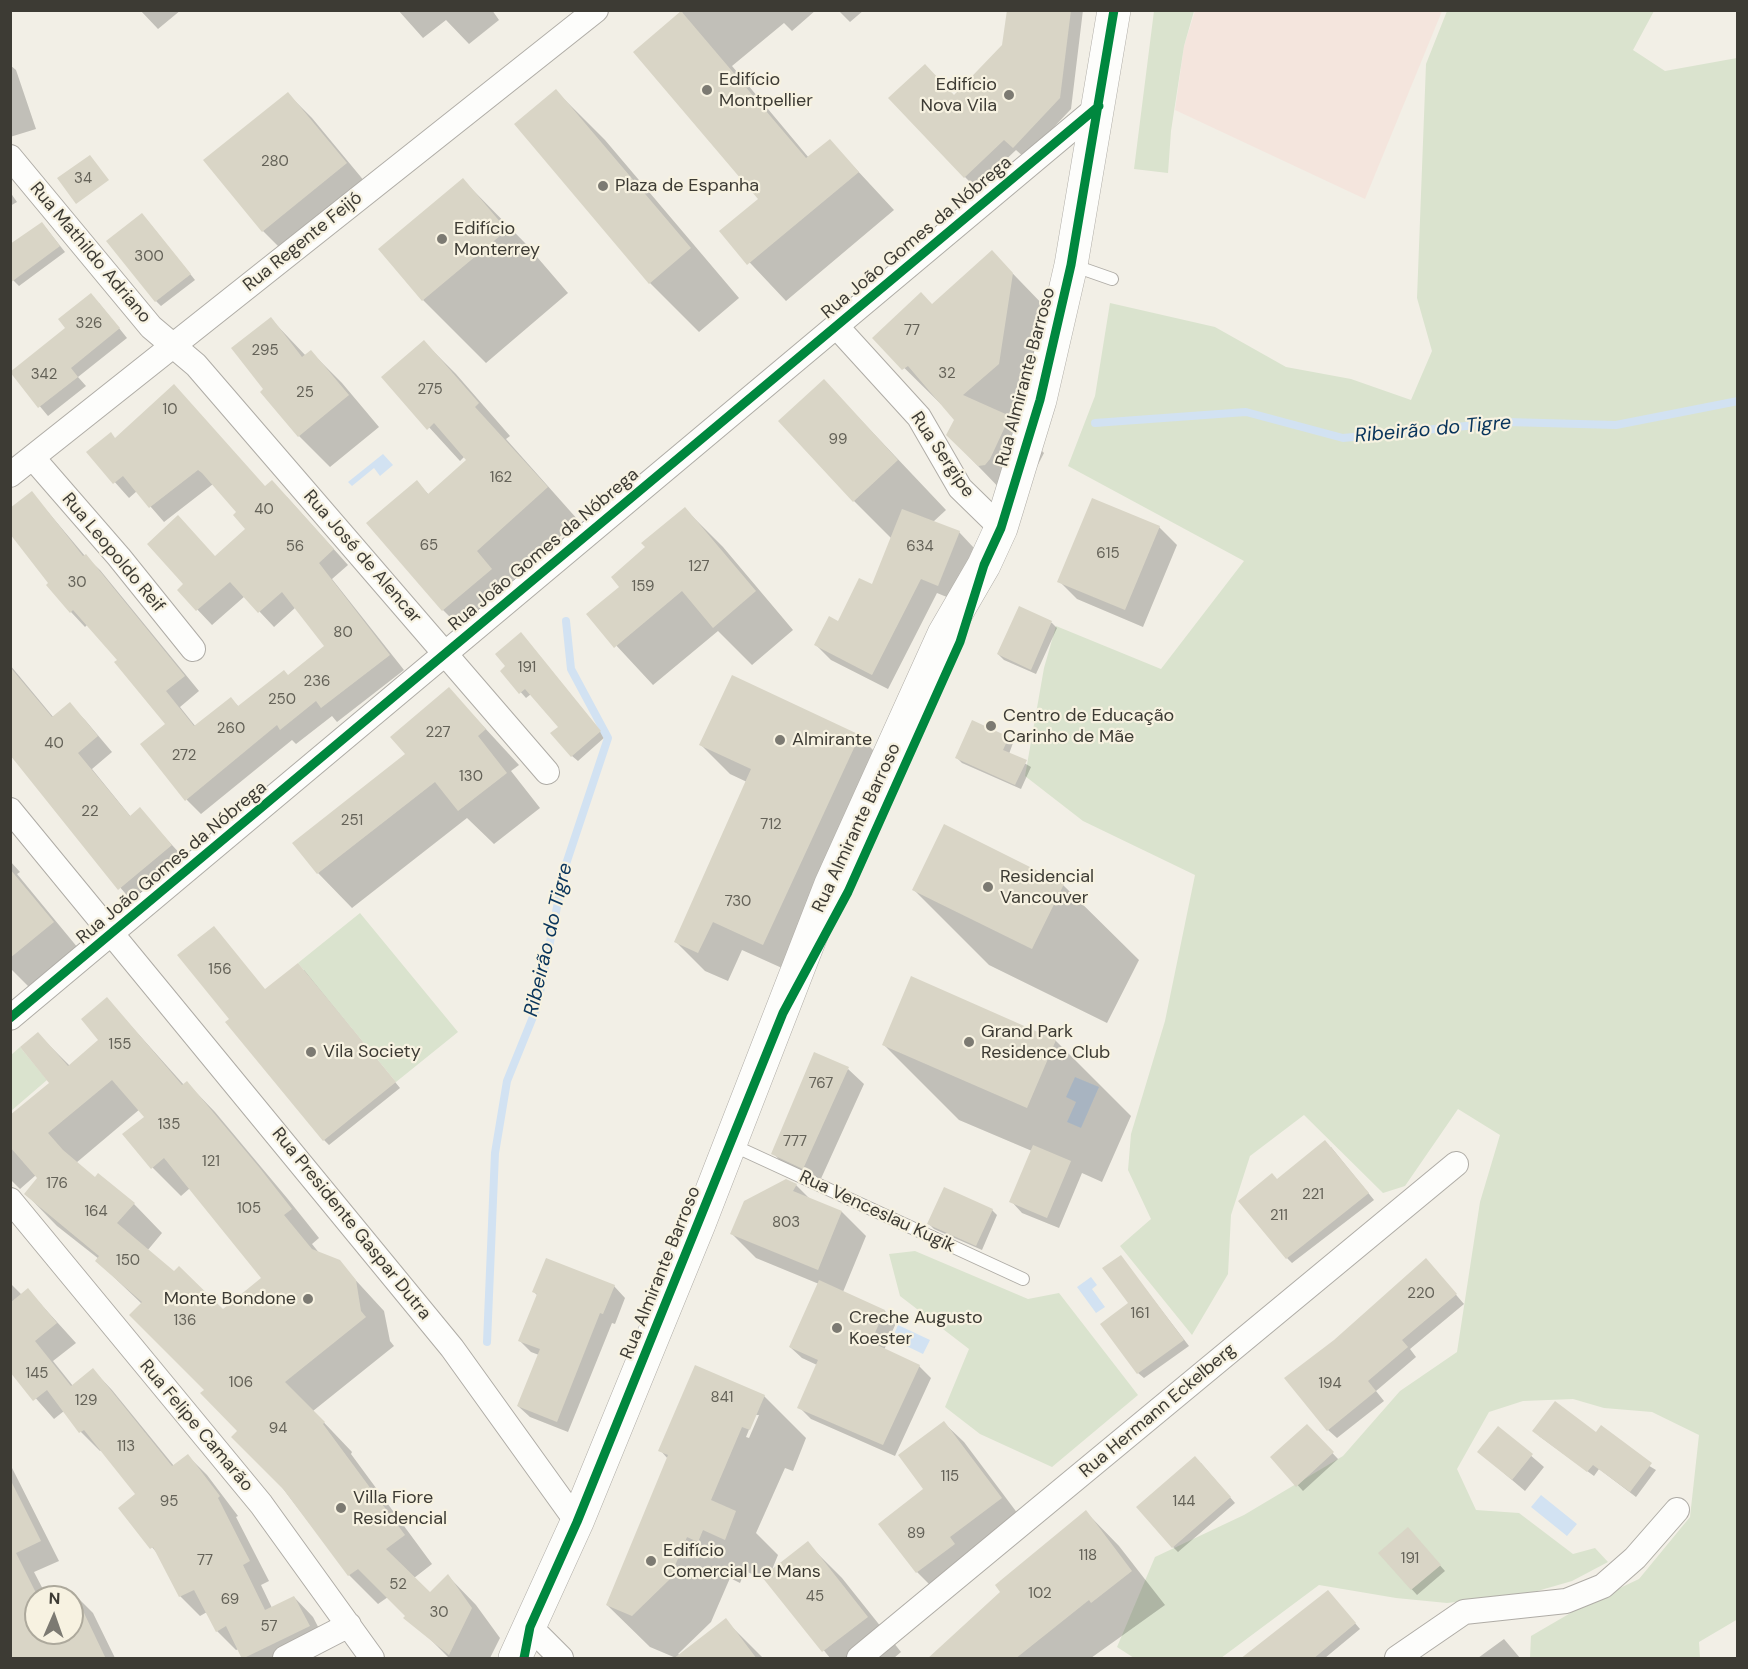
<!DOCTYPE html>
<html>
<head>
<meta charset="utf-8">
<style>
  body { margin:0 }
  #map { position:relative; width:1748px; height:1669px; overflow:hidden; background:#f2efe6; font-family:"DM Sans",sans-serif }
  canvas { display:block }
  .frame { position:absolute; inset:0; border:12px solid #3d3b34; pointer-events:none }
  .north { position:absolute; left:24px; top:1585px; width:60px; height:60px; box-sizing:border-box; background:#f7f2e1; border:2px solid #ada99c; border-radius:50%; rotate:2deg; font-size:16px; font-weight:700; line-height:24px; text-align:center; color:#3d3b34 }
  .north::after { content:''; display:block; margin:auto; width:21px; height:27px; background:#7c7a72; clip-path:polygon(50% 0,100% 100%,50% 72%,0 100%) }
</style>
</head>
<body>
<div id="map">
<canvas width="1748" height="1669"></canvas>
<div class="frame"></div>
<div class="north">N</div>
</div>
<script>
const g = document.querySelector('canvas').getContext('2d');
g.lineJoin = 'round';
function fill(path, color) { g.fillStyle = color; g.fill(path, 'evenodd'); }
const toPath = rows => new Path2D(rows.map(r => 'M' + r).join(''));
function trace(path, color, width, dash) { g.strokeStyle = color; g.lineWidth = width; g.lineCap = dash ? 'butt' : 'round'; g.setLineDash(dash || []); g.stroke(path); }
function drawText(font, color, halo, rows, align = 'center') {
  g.font = font + ' "DM Sans",sans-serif'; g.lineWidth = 4.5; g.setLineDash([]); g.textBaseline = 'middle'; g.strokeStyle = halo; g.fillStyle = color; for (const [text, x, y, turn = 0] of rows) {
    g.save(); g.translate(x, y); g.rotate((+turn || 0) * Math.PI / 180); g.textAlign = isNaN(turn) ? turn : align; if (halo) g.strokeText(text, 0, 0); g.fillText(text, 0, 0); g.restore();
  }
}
const industrial = toPath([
  [1195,11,1442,11,1365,199,1175,110,1184,46]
]);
const green = toPath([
  [1154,11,1194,11,1184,46,1171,131,1168,173,1134,169],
  [1447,11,1654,11,1633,50,1665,71,1737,58,1738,1619,1699,1642,1700,1658,1530,1658,1531,1636,1586,1604,1639,1579,1690,1517,1699,1435,1652,1412,1604,1408,1573,1399,1523,1401,1489,1412,1457,1469,1476,1510,1519,1513,1573,1554,1595,1548,1608,1562,1572,1581,1527,1594,1447,1603,1396,1598,1319,1585,1221,1658,1134,1658,1117,1647,1155,1557,1244,1515,1343,1456,1400,1391,1457,1352,1480,1202,1500,1135,1458,1109,1405,1186,1383,1193,1304,1115,1250,1156,1231,1215,1228,1274,1192,1335,1120,1246,1151,1219,1128,1170,1131,1134,1165,1021,1195,875,1083,821,1025,776,1044,668,1056,626,1161,669,1244,561,1068,466,1095,396,1110,303,1215,327,1286,367,1351,379,1411,400,1432,351,1417,298,1426,64],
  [360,913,458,1032,396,1082,298,963],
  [20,1047,47,1080,11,1111,11,1055],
  [915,1251,1028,1299,1059,1293,1138,1395,1052,1467,980,1434,945,1407,969,1349,900,1296,889,1254]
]);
const water = toPath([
  [383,454,393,465,380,476,374,468,352,486,348,482],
  [1075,1077,1099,1087,1081,1128,1067,1122,1076,1102,1066,1097],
  [1091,1277,1097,1285,1092,1289,1105,1307,1096,1313,1077,1287],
  [898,1325,930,1340,923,1354,892,1339],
  [1541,1495,1577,1524,1567,1536,1531,1507]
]);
const shadow = toPath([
  [140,10,181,10,158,29],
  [398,10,492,10,499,20,469,44,446,20,423,38],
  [685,10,816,10,792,31,784,23,732,66,809,158,830,141,894,210,786,301,721,232,760,199,635,52],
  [838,10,864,10,850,22],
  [1008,10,1083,10,1071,109,1025,158,1016,150,976,188,965,177,954,96,1004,45],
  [10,65,16,70,36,129,10,137],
  [556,91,605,140,739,298,699,332,650,283],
  [288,94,312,118,370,188,287,255,263,231],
  [463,180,525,243,568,293,486,363,423,300],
  [10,192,17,202,10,206],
  [147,220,195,280,161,306,156,301],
  [42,223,65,252,19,286,13,280],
  [992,252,1047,309,1034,399,1011,419,1044,453,1020,500,1009,498,948,435,956,419,874,338,932,306],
  [99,303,127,338,78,377,86,386,48,416,12,373],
  [271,319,306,356,311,352,342,383,379,427,330,467,299,436,263,392,265,390],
  [424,342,456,374,510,436,506,439,578,520,508,584,523,602,475,642,443,610,369,523,417,482,429,495,468,460,465,456,460,461,383,377],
  [824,381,946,510,933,522,959,532,974,548,954,600,937,593,888,689,831,660,816,645,873,586,892,539,854,501],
  [116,439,266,488,287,497,348,565,332,579,404,670,337,722,332,716,296,744,292,740,201,814,187,800,167,725,119,660,87,625,85,627,71,612,32,493,85,556,100,570,199,691,180,707,196,727,231,699,239,707,289,677,326,646,296,607,274,627,245,596,212,625,179,590,247,529,238,512,213,484,164,522,137,491,129,498,88,452],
  [685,509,723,547,793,630,752,665,718,631,653,685,588,615,621,587,647,548],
  [1159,527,1177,545,1143,627,1077,599,1059,581],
  [1019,608,1052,623,1057,628,1036,674,1004,660,998,654],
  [526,639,605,737,578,761,572,756,560,727,531,694,526,698,502,671],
  [10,665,54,718,70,705,85,720,112,752,92,769,131,817,140,810,183,857,135,905,53,808,10,744],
  [449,689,519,765,511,771,540,808,494,844,467,818,352,908,318,873,407,754],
  [859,736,888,765,793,973,742,950,728,981,705,971,676,942,747,782,730,774,701,745],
  [1008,738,1013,743,1009,754,1031,767,1021,789,962,763,957,758],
  [10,861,20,872,17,874,78,948,30,988,10,968],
  [1063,885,1139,960,1107,1023,989,965,913,889],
  [304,970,400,1088,329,1145,324,1140,266,991],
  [912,978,1056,1041,1131,1116,1102,1182,1082,1173,1059,1228,1022,1213,1011,1201,1032,1151,959,1120,883,1044],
  [107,999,184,1085,187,1083,215,1112,287,1198,319,1238,312,1244,320,1254,339,1262,384,1311,390,1341,394,1346,313,1411,352,1452,351,1454,432,1564,414,1578,430,1594,448,1576,476,1605,500,1638,490,1658,449,1658,388,1597,378,1604,349,1575,142,1304,97,1261,99,1259,57,1226,26,1194,39,1178,36,1175,20,1189,10,1179,10,1117,52,1083,38,1034,70,1066,100,1040],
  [140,1109,146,1117,152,1167,181,1196,190,1188,264,1279,223,1311,147,1251,162,1233,134,1204,95,1179,76,1163],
  [848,1069,864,1084,819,1183,788,1169,773,1153],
  [1331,1147,1374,1200,1292,1263,1287,1258],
  [796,1185,810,1199,842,1212,866,1236,843,1292,885,1311,896,1323,884,1350,919,1366,931,1378,895,1456,811,1419,799,1407,817,1365,802,1358,790,1347,819,1284,756,1258,732,1234],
  [992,1210,997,1215,982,1250,934,1229,929,1224],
  [1121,1257,1189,1346,1144,1378,1138,1373,1130,1304],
  [1426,1260,1464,1304,1410,1349,1416,1357,1376,1391,1384,1401,1337,1438,1328,1430,1335,1341],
  [10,1283,22,1295,28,1290,76,1343,53,1361,73,1386,93,1370,112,1390,174,1466,188,1456,207,1475,238,1516,236,1517,269,1581,261,1585,272,1608,294,1597,313,1617,328,1646,302,1658,246,1658,239,1649,236,1650,217,1631,207,1612,200,1616,180,1596,161,1558,120,1508,137,1494,102,1450,100,1451,81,1432,64,1411,54,1419,11,1370],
  [614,1286,625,1298,615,1324,612,1323,568,1432,530,1417,518,1406,539,1355,531,1352,520,1341,538,1296,534,1292],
  [764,1396,806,1438,793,1471,785,1468,756,1533,778,1555,771,1572,807,1543,842,1578,901,1652,894,1658,830,1658,768,1581,745,1571,740,1583,730,1578,711,1622,678,1654,680,1655,725,1620,763,1658,676,1658,650,1647,607,1605,668,1459,660,1450],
  [755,1415,759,1415,749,1438,746,1437],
  [944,1423,964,1442,1021,1518,937,1592,917,1572,880,1524,925,1490],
  [1307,1426,1338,1459,1303,1491,1272,1457],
  [1499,1428,1544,1467,1525,1491,1479,1452],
  [1596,1434,1656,1470,1636,1497,1599,1469,1594,1476,1539,1436],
  [1201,1463,1235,1503,1178,1552,1173,1547],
  [10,1464,59,1561,34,1572,47,1597,36,1597,36,1633,72,1633,72,1597,68,1597,74,1594,93,1613,115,1658,10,1658],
  [1086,1512,1119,1546,1165,1605,1091,1658,934,1658],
  [1413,1535,1445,1571,1417,1595,1380,1554],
  [1333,1597,1360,1629,1325,1658,1260,1658],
  [1504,1639,1520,1658,1478,1658]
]);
const stream = toPath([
  [1095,423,1246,412,1343,438,1507,422,1616,425,1738,401],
  [487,1342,495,1153,507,1081,537,1007,565,867,608,738,571,669,566,621]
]);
const building = toPath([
  [1007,10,1071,10,1060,98,1013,148,1004,140,964,178,888,98,925,64,954,95,1002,45],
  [681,11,806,158,830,139,859,172,747,265,719,231,758,199,633,52],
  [556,89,691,248,649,284,514,124],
  [288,92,347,163,262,232,203,160],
  [90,155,109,180,76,204,57,178],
  [463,178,507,230,422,301,378,249],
  [142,213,191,274,155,302,106,241],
  [42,222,60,246,10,283,10,244],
  [992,250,1013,273,999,364,963,395,1010,416,990,459,985,465,978,466,946,435,954,420,908,366,902,370,872,338,921,292,932,304],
  [91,293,120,328,71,368,78,377,38,408,10,372,65,328,58,319],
  [271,317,302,357,311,350,349,395,298,437,260,392,263,389,231,348],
  [424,340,479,403,475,407,548,487,477,551,492,569,442,611,366,523,417,480,428,494,466,460,434,423,427,430,381,377],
  [824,379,898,460,853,502,778,421],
  [174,384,265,486,272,480,334,549,319,563,390,655,321,708,316,701,280,730,277,725,185,801,140,744,165,724,114,662,117,660,73,610,70,613,46,585,48,583,10,534,10,508,32,491,83,556,86,554,185,676,166,691,194,726,231,697,238,706,284,670,288,675,324,646,282,592,258,613,230,582,196,611,177,590,183,584,147,544,178,515,215,556,245,529,233,515,236,512,202,473,198,470,149,508,123,476,113,484,86,452,111,432,115,438],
  [1092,498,1160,526,1125,610,1057,582],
  [685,507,756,591,713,628,682,591,614,648,586,614,619,587,611,577,645,547,641,543],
  [902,509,960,531,938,586,921,579,872,675,814,645,829,616,838,621,859,578,872,584],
  [1019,606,1052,621,1031,670,997,654],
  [521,632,601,731,571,757,550,733,558,727,525,689,519,694,500,671,505,666,495,654],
  [10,667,52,717,70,702,98,736,78,753,130,816,140,807,172,845,118,890,10,755],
  [732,675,860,735,763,945,713,922,698,953,674,942,751,769,699,745],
  [449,687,486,729,478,736,507,773,458,811,435,782,317,874,292,843,405,754,390,737],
  [972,720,1009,737,1003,750,1027,760,1015,785,955,758],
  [944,824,1064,884,1032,949,912,890],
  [10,869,54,922,10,958],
  [214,926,265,989,298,963,396,1082,323,1141,225,1022,229,1019,177,955],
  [911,976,1056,1040,1027,1108,882,1045],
  [107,997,182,1085,187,1081,259,1167,292,1209,284,1215,312,1249,340,1260,356,1280,361,1311,366,1317,285,1382,325,1422,323,1424,405,1535,386,1549,430,1592,448,1574,472,1608,449,1655,403,1618,405,1616,358,1569,348,1576,284,1490,231,1437,237,1431,200,1393,204,1390,129,1315,142,1302,95,1261,99,1256,24,1194,37,1178,10,1147,10,1115,49,1083,20,1047,38,1032,68,1066,98,1040,81,1019],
  [112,1080,144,1117,122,1134,151,1169,164,1158,261,1278,223,1309,179,1266,174,1271,117,1223,135,1203,98,1173,95,1177,63,1150,48,1133],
  [814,1052,849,1067,803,1169,771,1154],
  [1325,1140,1369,1193,1286,1259,1238,1201,1272,1173,1277,1179],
  [1033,1145,1071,1161,1047,1218,1009,1202],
  [786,1179,797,1184,793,1191,842,1211,818,1270,730,1234,744,1201],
  [944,1187,993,1209,976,1246,927,1224],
  [1121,1255,1184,1340,1137,1374,1100,1324,1128,1303,1102,1268],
  [546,1258,615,1285,603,1314,600,1313,557,1422,517,1406,540,1349,518,1341,537,1294,532,1292],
  [1426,1258,1457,1294,1402,1340,1408,1347,1368,1381,1376,1391,1327,1431,1284,1378,1334,1340],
  [819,1280,885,1310,871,1342,920,1365,883,1445,797,1408,818,1360,789,1347],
  [28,1288,57,1323,35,1341,71,1386,93,1368,172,1466,188,1454,220,1496,218,1498,250,1561,243,1565,265,1610,294,1596,310,1626,242,1659,226,1626,216,1632,194,1590,179,1597,153,1547,150,1549,118,1508,135,1494,84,1430,79,1433,47,1390,33,1401,10,1372,10,1303],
  [695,1365,765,1395,750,1430,742,1427,711,1500,736,1511,725,1540,703,1530,698,1542,687,1537,669,1580,632,1616,606,1605,668,1455,658,1451],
  [1555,1401,1596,1432,1601,1425,1652,1463,1630,1492,1593,1465,1587,1472,1532,1431],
  [944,1421,1002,1498,950,1537,955,1544,916,1573,878,1524,923,1489,898,1455],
  [1307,1424,1334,1452,1296,1487,1270,1457],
  [1498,1426,1533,1454,1512,1480,1477,1452],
  [1195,1456,1231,1497,1172,1548,1136,1507],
  [10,1479,41,1541,16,1553,38,1597,36,1597,36,1633,72,1633,72,1597,64,1597,74,1592,106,1659,10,1659],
  [1086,1510,1132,1571,1091,1603,1089,1600,1015,1659,927,1659,1000,1592,995,1585],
  [1408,1527,1441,1565,1411,1590,1378,1553],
  [808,1541,868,1617,822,1652,762,1577],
  [1328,1590,1356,1623,1313,1659,1240,1659],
  [726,1618,757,1659,673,1659]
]);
const service = toPath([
  [1072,265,1112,279],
  [730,1144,1023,1279]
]);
const minor = toPath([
  [10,157,151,327,196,365,547,772],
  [837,327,919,417,960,488,1001,528],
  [33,458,119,557,193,649],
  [10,475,596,10],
  [10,810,452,1348,577,1522],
  [10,1018,1099,106],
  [10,1200,261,1504,372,1658],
  [530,1627,561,1658],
  [285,1658,349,1625],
  [859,1658,1456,1164],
  [1397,1658,1464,1612,1566,1601,1603,1586,1635,1558,1677,1510]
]);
const secondary = toPath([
  [515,1658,577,1522,699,1224,831,884,944,634,984,565,1001,528,1040,400,1071,265,1114,10]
]);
const cycleway = toPath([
  [10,1018,1099,106],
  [524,1658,530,1627,577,1522,783,1013,848,892,960,642,984,565,1001,528,1040,400,1071,265,1114,10]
]);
const markers = [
  [707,90,6,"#7c7a72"],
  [1009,95,6,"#7c7a72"],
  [603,186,6,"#7c7a72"],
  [442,239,6,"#7c7a72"],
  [991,726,6,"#7c7a72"],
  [780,740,6,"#7c7a72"],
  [988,887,6,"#7c7a72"],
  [969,1042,6,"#7c7a72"],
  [311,1052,6,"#7c7a72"],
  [308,1299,6,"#7c7a72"],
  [837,1328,6,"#7c7a72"],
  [341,1508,6,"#7c7a72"],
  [651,1561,6,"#7c7a72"]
];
const numberNames = [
  ["280",275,162],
  ["34",83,179],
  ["300",149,257],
  ["326",89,324],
  ["77",912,331],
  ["295",265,351],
  ["32",947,374],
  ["342",44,375],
  ["275",430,390],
  ["25",305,393],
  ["10",170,410],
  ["99",838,440],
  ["162",501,478],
  ["40",264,510],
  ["65",429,546],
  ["56",295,547],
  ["634",920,547],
  ["615",1108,554],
  ["127",699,567],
  ["30",77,583],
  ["159",643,587],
  ["80",343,633],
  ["191",527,668],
  ["236",317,682],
  ["250",282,700],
  ["260",231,729],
  ["227",438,733],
  ["40",54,744],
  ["272",184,756],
  ["130",471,777],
  ["22",90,812],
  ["251",352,821],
  ["712",771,825],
  ["730",738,902],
  ["156",220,970],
  ["155",120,1045],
  ["767",821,1084],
  ["135",169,1125],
  ["777",795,1142],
  ["121",211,1162],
  ["176",57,1184],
  ["221",1313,1195],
  ["105",249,1209],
  ["164",96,1212],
  ["211",1279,1216],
  ["803",786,1223],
  ["150",128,1261],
  ["220",1421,1294],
  ["161",1140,1314],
  ["136",185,1321],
  ["145",37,1374],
  ["106",241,1383],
  ["194",1330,1384],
  ["841",722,1398],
  ["129",86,1401],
  ["94",278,1429],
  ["113",126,1447],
  ["115",950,1477],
  ["95",169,1502],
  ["144",1184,1502],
  ["89",916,1534],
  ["118",1088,1556],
  ["191",1410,1559],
  ["77",205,1561],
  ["52",398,1585],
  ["102",1040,1594],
  ["45",815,1597],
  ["69",230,1600],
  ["30",439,1613],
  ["57",269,1627]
];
const poiNames = [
  ["Edifício",719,80],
  ["Montpellier",719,101],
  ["Edifício",997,85,"right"],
  ["Nova Vila",997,106,"right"],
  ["Plaza de Espanha",615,186],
  ["Edifício",454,229],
  ["Monterrey",454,250],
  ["Centro de Educação",1003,716],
  ["Carinho de Mãe",1003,737],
  ["Almirante",792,740],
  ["Residencial",1000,877],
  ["Vancouver",1000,898],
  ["Grand Park",981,1032],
  ["Residence Club",981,1053],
  ["Vila Society",323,1052],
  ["Monte Bondone",296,1299,"right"],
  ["Creche Augusto",849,1318],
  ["Koester",849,1339],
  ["Villa Fiore",353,1498],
  ["Residencial",353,1519],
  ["Edifício",663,1551],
  ["Comercial Le Mans",663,1572]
];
const streetNames = [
  ["Rua João Gomes da Nóbrega",917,238,-40],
  ["Rua Regente Feijó",303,242,-39],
  ["Rua Mathildo Adriano",90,253,50],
  ["Rua Almirante Barroso",1026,377,-75],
  ["Rua Sergipe",942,455,56],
  ["Rua João Gomes da Nóbrega",544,550,-40],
  ["Rua Leopoldo Reif",113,553,50],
  ["Rua José de Alencar",362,557,49],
  ["Rua Almirante Barroso",857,828,-65],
  ["Rua João Gomes da Nóbrega",172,863,-40],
  ["Rua Venceslau Kugik",877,1212,25],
  ["Rua Presidente Gaspar Dutra",351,1224,51],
  ["Rua Almirante Barroso",661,1273,-68],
  ["Rua Hermann Eckelberg",1158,1411,-40],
  ["Rua Felipe Camarão",196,1426,50]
];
const waterNames = [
  ["Ribeirão do Tigre",1433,430,-5],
  ["Ribeirão do Tigre",549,940,-77]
];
fill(industrial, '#f4e5dd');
fill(green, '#dae3ce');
fill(water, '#d2e2f2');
fill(shadow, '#0003');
trace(stream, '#d2e2f2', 8);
fill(building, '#d9d5c6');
trace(service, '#afaca6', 14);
trace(minor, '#afaca6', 26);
trace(secondary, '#afaca6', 34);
trace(service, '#fdfdfb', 12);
trace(minor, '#fdfdfb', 24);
trace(secondary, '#fdfdfb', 33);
trace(cycleway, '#00873e', 9);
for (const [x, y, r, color] of markers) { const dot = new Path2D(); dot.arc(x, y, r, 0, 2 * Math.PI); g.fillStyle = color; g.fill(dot); trace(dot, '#f7f2e1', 2); }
drawText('15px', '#646258', null, numberNames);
drawText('18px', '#3d3b34', '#f7f2e1', poiNames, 'left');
drawText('18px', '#3d3b34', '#f7f2e1', streetNames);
drawText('italic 20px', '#08345b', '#f7f2e1', waterNames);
</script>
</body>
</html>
